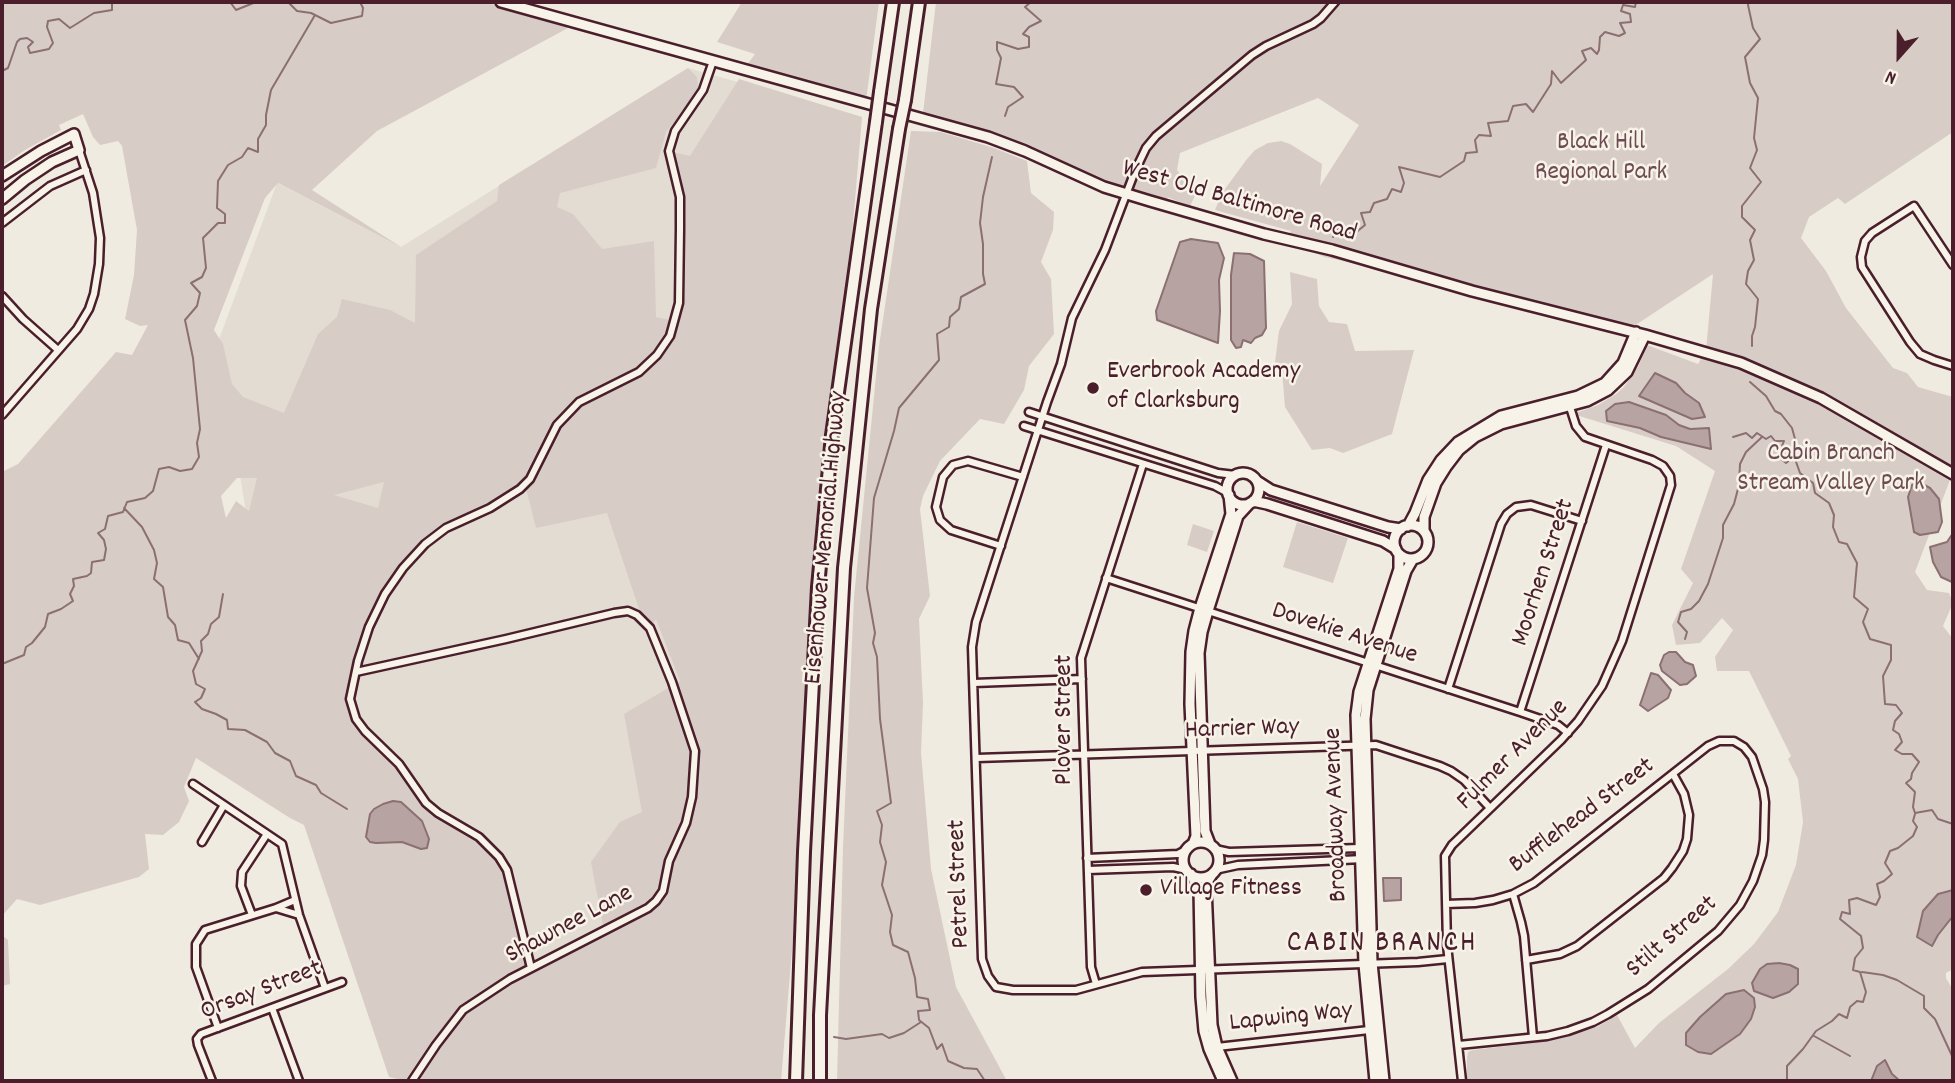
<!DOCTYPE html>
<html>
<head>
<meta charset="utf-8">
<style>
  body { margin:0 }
  #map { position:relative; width:1955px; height:1083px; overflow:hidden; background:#f0ebe0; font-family:Dekko,sans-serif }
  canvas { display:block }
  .frame { position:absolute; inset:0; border:4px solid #4a1f2b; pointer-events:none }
  .north { position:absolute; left:1864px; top:21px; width:70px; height:70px; -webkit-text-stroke:5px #f7f3e8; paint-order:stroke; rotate:201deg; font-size:19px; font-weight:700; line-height:28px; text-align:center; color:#4a1f2b }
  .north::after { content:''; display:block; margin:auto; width:24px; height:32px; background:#4a1f2b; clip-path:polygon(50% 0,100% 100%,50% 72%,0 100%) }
</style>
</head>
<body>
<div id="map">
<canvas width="1955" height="1083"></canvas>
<div class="frame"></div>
<div class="north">N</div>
</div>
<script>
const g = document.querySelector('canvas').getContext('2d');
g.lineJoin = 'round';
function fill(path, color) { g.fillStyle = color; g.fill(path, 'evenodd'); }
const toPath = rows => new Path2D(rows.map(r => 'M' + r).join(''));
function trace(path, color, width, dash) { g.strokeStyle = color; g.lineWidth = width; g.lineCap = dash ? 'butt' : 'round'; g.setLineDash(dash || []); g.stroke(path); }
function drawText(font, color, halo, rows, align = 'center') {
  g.font = font + ' Dekko,sans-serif'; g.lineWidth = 5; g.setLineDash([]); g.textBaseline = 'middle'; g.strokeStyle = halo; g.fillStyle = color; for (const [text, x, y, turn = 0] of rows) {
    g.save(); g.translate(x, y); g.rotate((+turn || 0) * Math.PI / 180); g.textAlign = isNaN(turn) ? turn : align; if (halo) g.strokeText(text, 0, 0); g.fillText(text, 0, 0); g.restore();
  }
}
const built = toPath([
  [688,68,862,117,760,1081,423,1081,274,682,218,342,277,183,401,247]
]);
const green = toPath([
  [2,2,485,2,568,28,377,131,312,190,401,247,278,183,265,198,214,330,223,344,232,384,243,397,284,413,318,334,337,317,342,299,390,310,415,323,416,255,497,201,499,185,688,68,697,77,698,87,687,106,666,132,656,168,560,193,557,207,573,214,602,249,654,241,656,317,670,320,679,303,680,197,669,151,690,156,739,79,862,117,781,1081,406,1081,389,1077,304,825,290,818,196,758,184,787,189,801,179,822,163,835,145,834,149,869,139,877,40,905,17,899,2,916,2,472,18,464,116,352,132,355,148,325,140,326,125,319,134,275,137,230,122,146,118,141,100,145,93,137,83,114,59,125,61,130,25,150,2,166],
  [237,478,257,478,249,511,236,501,226,518,221,496],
  [384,482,378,508,334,495],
  [525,484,536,528,607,513,640,612,653,624,656,619,680,681,624,714,642,812,620,822,591,862,604,931,531,967,507,870,479,837,426,803,399,764,356,719,350,699,369,627,394,580,425,544,446,528,520,489],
  [742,2,879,2,866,101,747,65,755,54,717,42],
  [936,2,1953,2,1953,132,1845,204,1838,198,1809,217,1801,238,1826,271,1846,308,1893,368,1907,373,1918,387,1953,397,1953,472,1915,572,1927,590,1949,593,1953,603,1943,626,1953,639,1953,969,1946,973,1946,978,1953,990,1953,1081,1467,1081,1467,1058,1468,1052,1473,1050,1533,1043,1561,1038,1597,1027,1617,1015,1635,1048,1659,1023,1728,969,1754,944,1778,912,1796,865,1803,822,1798,779,1788,759,1791,756,1749,671,1717,671,1715,657,1733,630,1722,618,1700,643,1676,645,1672,625,1693,583,1681,569,1715,471,1676,446,1573,414,1598,405,1616,394,1624,387,1638,367,1647,345,1698,364,1706,350,1713,274,1631,328,1605,320,1325,257,1285,242,1291,231,1215,210,1222,193,1247,159,1255,150,1268,143,1281,141,1290,144,1322,164,1320,186,1359,125,1318,98,1180,153,1177,170,1196,194,1190,206,1167,197,1172,206,1112,186,1028,146,987,130,923,113],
  [911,131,941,132,994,148,1027,161,1031,193,1054,212,1053,230,1041,262,1051,279,1054,334,1029,366,1024,390,1004,424,980,419,940,461,923,496,920,509,930,596,919,619,923,703,921,753,931,869,956,987,1007,1081,837,1081,843,847,854,597,879,346],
  [1290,272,1317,279,1319,306,1329,322,1347,324,1355,351,1414,350,1392,434,1343,453,1330,448,1312,450,1285,407,1282,371,1275,362,1279,331,1292,304],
  [1297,522,1348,538,1333,583,1283,567],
  [1193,524,1214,531,1207,552,1187,545],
  [2,935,8,940,10,984,2,986]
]);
const water = toPath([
  [1191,239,1218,243,1224,258,1219,280,1220,311,1218,343,1157,320,1156,311,1180,242,1191,239],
  [1234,253,1250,254,1264,261,1266,328,1262,335,1255,338,1251,343,1243,340,1241,347,1236,348,1231,340,1231,275,1234,253],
  [1655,373,1676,383,1685,393,1699,403,1705,417,1692,419,1639,396,1655,373],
  [1629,402,1666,415,1679,425,1690,429,1709,428,1711,449,1661,437,1640,428,1607,421,1606,411,1615,404,1629,402],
  [1919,482,1930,488,1939,499,1942,522,1938,532,1920,535,1914,532,1908,497,1912,485,1919,482],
  [1953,533,1953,578,1952,582,1941,577,1933,562,1930,547,1947,542,1953,533],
  [1669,652,1676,652,1685,662,1693,665,1696,676,1687,684,1680,685,1662,671,1660,665,1664,655,1669,652],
  [1651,673,1658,675,1671,690,1668,698,1648,711,1640,705,1651,673],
  [393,801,401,802,422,821,429,839,427,848,421,849,402,842,376,843,370,842,366,837,370,814,374,809,383,804,393,801],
  [1383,878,1401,878,1401,900,1384,901,1383,878],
  [1953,890,1953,916,1938,935,1932,946,1917,937,1923,911,1938,894,1953,890],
  [1779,963,1790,965,1798,969,1798,984,1789,992,1773,998,1754,991,1752,983,1760,969,1767,964,1779,963],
  [1744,990,1754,998,1755,1007,1751,1019,1740,1034,1711,1054,1698,1052,1686,1045,1686,1033,1700,1017,1726,994,1744,990],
  [1885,1060,1892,1074,1900,1081,1871,1081,1877,1066,1885,1060]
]);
const stream = toPath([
  [230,2,236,10,256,2],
  [288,2,297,11,311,13,331,23,362,16,363,8,360,2],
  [1749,2,1748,5,1753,28,1760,39,1745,57,1750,83,1758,98,1754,138,1757,150,1750,168,1761,182,1742,206,1742,217,1755,230,1750,240,1754,260,1748,271,1746,284,1758,299,1755,327,1752,336,1752,346],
  [2,71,8,68,17,42,20,39,27,38,33,42,28,47,30,53,49,49,53,43,47,27,48,21,59,19,70,28,94,13,112,10,112,2],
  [1005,116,1008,107,1023,97,1014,87,996,84,1001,58,997,50,997,42,1018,49,1029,47,1029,37,1023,34,1029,27,1041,21,1025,7,1031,2],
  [1333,237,1338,227,1345,232,1354,234,1365,225,1361,213,1370,212,1374,203,1387,199,1392,189,1401,192,1404,183,1399,167,1440,177,1464,161,1466,153,1477,152,1475,140,1479,135,1491,136,1488,123,1508,121,1513,106,1526,104,1533,112,1551,84,1552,71,1561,83,1586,60,1582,51,1591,48,1597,54,1599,50,1600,37,1605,32,1619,36,1625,33,1620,23,1631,22,1630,14,1621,11,1623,5,1635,7,1636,2],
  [1750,382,1766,396,1775,411,1781,414,1792,428,1795,439,1794,456,1800,473,1813,483,1815,493,1829,503,1834,515,1833,527,1839,542,1847,544,1857,563,1854,597,1868,609,1863,622,1870,639,1891,645,1891,660,1883,676,1885,704,1896,705,1902,713,1895,721,1893,730,1899,734,1902,742,1895,750,1902,754,1912,754,1919,762,1912,773,1911,779,1906,783,1915,792,1913,807,1915,813,1932,810,1938,819,1953,824],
  [1733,437,1746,433,1752,438,1757,433,1766,439,1771,436,1775,441,1784,441,1780,451,1781,459,1786,463,1792,458],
  [124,508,142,527,154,550,157,563,154,579,163,587,168,617,175,625,178,640,189,643,199,659],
  [223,594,219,617,211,624,208,634,201,641,202,651,193,671,196,684,205,689,201,698,195,702,202,709,216,714,227,720,228,729,245,730,267,742,275,753,290,761,296,776,316,785,321,793,347,809],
  [1685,639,1687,632,1678,622,1681,612,1691,609,1699,601,1708,584,1723,538,1723,525,1734,504,1739,485,1740,464,1746,452,1762,437],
  [2,664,24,655,26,647,32,643,45,627,48,614,61,609,73,601,70,594,74,586,73,579,87,576,91,573,92,562,104,560,106,549,104,540,98,533,105,529,108,516,123,512,127,502,145,498,153,491,159,469,169,467,180,471,192,469,199,457,197,443,200,429,193,358,185,320,197,306,200,293,191,283,202,277,206,268,203,238,218,223,225,223,225,214,217,208,218,181,228,165,242,157,248,148,258,152,258,139,266,125,266,115,271,90,315,15],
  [1862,972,1883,975,1897,980,1924,996,1924,1008,1935,1019,1953,1058],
  [1814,1036,1850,1056],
  [834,1037,846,1039,882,1034,889,1038,904,1033,921,1022],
  [985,1081,977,1069,964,1068,948,1061,942,1044,937,1049,929,1028,919,1020,918,1011,930,1010,928,999,917,997,915,978,908,952,893,945,890,932,892,915,882,885,886,862,880,842,882,825,877,811,891,803,880,719,877,657,873,643,875,633,867,588,874,498,894,431,899,408,939,360,937,334,949,327,950,317,959,309,961,297,985,284,983,274,983,244,980,223,983,197,992,157],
  [1787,1081,1787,1066,1803,1049,1816,1031,1832,1021,1839,1014,1847,1018,1850,1007,1857,1001,1863,1002,1866,992,1860,972,1853,970,1855,958,1863,948,1861,936,1840,919,1842,912,1850,914,1849,900,1857,898,1876,905,1880,897,1877,884,1884,881,1892,874,1885,863,1890,851,1898,848,1913,836,1917,827,1913,821,1915,814]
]);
const street = toPath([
  [1335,2,1321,18,1313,24,1266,46,1252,55,1156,136,1146,148,1135,171,1105,250,1072,318,1061,364,1047,402,976,622,972,647,982,959,988,976,996,987,1013,990,1076,990,1142,972,1418,962,1448,959],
  [2,223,50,186,86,170],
  [1953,265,1914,206,1872,233,1865,241,1861,257,1862,267,1910,342,1920,354,1934,360,1953,366],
  [2,296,23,319,58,350],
  [1029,412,1218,473,1235,475],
  [2,415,77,329,89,309,94,294,99,264,100,238,93,193,79,150],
  [1024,426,1215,486,1228,493],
  [1001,546,951,530,940,520,936,507,943,477,953,465,968,461,1023,477],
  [1106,578,1520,712,1558,725,1568,733],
  [356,672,506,639,614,613,628,611,637,615,650,628,672,682,695,751,692,797,686,823,669,861,663,891,656,901,648,908,510,979,463,1010,436,1045,412,1081],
  [974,683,1082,679],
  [1448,689,1501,524,1507,514,1516,507,1531,505,1582,521],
  [1520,712,1606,445],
  [977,758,1376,745,1440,766,1451,771,1464,780,1490,808],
  [193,784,282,844,299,915,325,988],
  [202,842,224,805],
  [1215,849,1229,852,1360,848,1363,851],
  [1087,858,1178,854,1186,850],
  [1088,870,1173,867,1187,870],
  [1215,870,1238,865,1363,859],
  [1513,894,1521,922,1524,936,1533,1037],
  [295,900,276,908,299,915],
  [1446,904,1475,903,1493,900,1513,894,1534,883,1708,746,1719,741,1734,741,1744,747,1752,757,1763,789,1765,802,1764,840,1762,855,1753,881,1740,905,1718,931,1648,989,1608,1014,1593,1022,1568,1031,1547,1036,1459,1045],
  [252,915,241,886,242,872,267,834],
  [1526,960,1560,954,1577,946,1664,878,1672,868,1683,851,1687,839,1689,815,1684,794,1673,774],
  [531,968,507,870,499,857,479,837,438,813,426,803,399,764,365,731,356,719,350,699,358,661,369,627,385,594,403,568,425,544,446,528,490,508,520,489,530,479,557,425,579,402,639,372,657,355,670,336,679,303,680,229,680,197,669,151,675,131,703,90,713,61],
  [1096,984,1091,967,1081,658,1143,464],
  [272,1008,299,1081],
  [218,1028,196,967,196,944,205,930,276,908],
  [1217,1047,1369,1030],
  [212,1081,198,1045,197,1039,201,1034,342,982],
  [1462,1081,1447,945,1445,856,1452,845,1561,740,1578,721,1602,686,1622,641,1671,485,1670,476,1663,466,1652,460,1585,437,1576,426,1569,404]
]);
const secondary = toPath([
  [501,2,988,137,1025,151,1104,187,1150,201,1264,234,1332,250,1472,291,1645,335,1741,363,1821,398,1953,474],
  [2,176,41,151,74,134,79,150,52,162,25,180,2,199],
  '1227 489a16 16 0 1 1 32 0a16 16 0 1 1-32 0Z',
  [1257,481,1271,490,1388,527,1401,529],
  [1253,501,1267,504,1383,541,1396,549],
  '1394 542a17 17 0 1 1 34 0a17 17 0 1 1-34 0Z',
  [1408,526,1415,513,1428,480,1441,460,1458,442,1501,416,1578,396,1605,383,1623,363,1636,332],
  [1424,531,1424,517,1436,483,1446,467,1459,450,1475,437,1501,424,1587,401,1608,390,1627,372,1645,335],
  '1183 860a18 18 0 1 1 36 0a18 18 0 1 1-36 0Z',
  [1193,844,1196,836,1190,704,1191,652,1194,631,1200,608,1231,514,1229,495],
  [1210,844,1205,831,1199,653,1202,632,1208,611,1238,516,1250,503],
  [1213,873,1207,882,1206,888,1212,1025,1217,1047,1232,1081],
  [1191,874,1199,889,1201,997,1204,1031,1209,1049,1223,1081],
  [1375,1081,1364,964,1356,715,1359,692,1399,569,1399,554],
  [1384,1081,1372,963,1365,719,1368,690,1406,571,1413,559]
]);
const highway = toPath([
  [880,92,893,2],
  [905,100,919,2],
  [796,1081,804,852,818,587,832,435,876,122],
  [820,1081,820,1015,844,568,871,309,899,129]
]);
const highwayBridge = toPath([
  [876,122,880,92],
  [899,129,905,100]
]);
const markers = [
  [1093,388,7,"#4a1f2b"],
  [1146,890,7,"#4a1f2b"]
];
const parkNames = [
  ["Black Hill",1601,144],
  ["Regional Park",1601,174],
  ["Cabin Branch",1831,455],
  ["Stream Valley Park",1831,485]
];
const streetNames = [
  ["West Old Baltimore Road",1239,203,16],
  ["Eisenhower Memorial Highway",828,538,-85],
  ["Moorhen Street",1545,573,-72],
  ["Dovekie Avenue",1344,635,18],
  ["Plover Street",1066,720,-90],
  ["Harrier Way",1242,731,-2],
  ["Fulmer Avenue",1514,756,-45],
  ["Broadway Avenue",1338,815,-92],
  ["Bufflehead Street",1583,817,-37],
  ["Petrel Street",961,884,-92],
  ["Shawnee Lane",570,926,-28],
  ["Stilt Street",1673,938,-41],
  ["Orsay Street",262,992,-21],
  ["Lapwing Way",1291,1019,-6]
];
const poiNames = [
  ["Everbrook Academy",1107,373],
  ["of Clarksburg",1107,403],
  ["Village Fitness",1160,890]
];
const quarterNames = [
  ["CABIN BRANCH",1382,946]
];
fill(built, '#e3dcd2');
fill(green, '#d8cdc6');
fill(water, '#b7a4a2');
trace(water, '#8b6f72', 2);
trace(stream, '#8b6f72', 2);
trace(street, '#4a1f2b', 11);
trace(secondary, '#4a1f2b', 14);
trace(highway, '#4a1f2b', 16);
trace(street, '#f7f3e8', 6);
trace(secondary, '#f7f3e8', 9);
trace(highway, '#f7f3e8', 10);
trace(highwayBridge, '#4a1f2b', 16, []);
trace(highwayBridge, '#f7f3e8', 10);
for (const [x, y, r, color] of markers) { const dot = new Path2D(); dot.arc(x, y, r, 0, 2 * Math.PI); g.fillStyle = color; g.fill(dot); trace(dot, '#f7f3e8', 2.5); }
drawText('26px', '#6e4a52', '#f7f3e8', parkNames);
drawText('26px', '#4a1f2b', '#f7f3e8', streetNames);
drawText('26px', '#4a1f2b', '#f7f3e8', poiNames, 'left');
g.letterSpacing = '2px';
drawText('30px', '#4a1f2b', '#f7f3e8', quarterNames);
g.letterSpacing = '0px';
</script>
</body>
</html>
